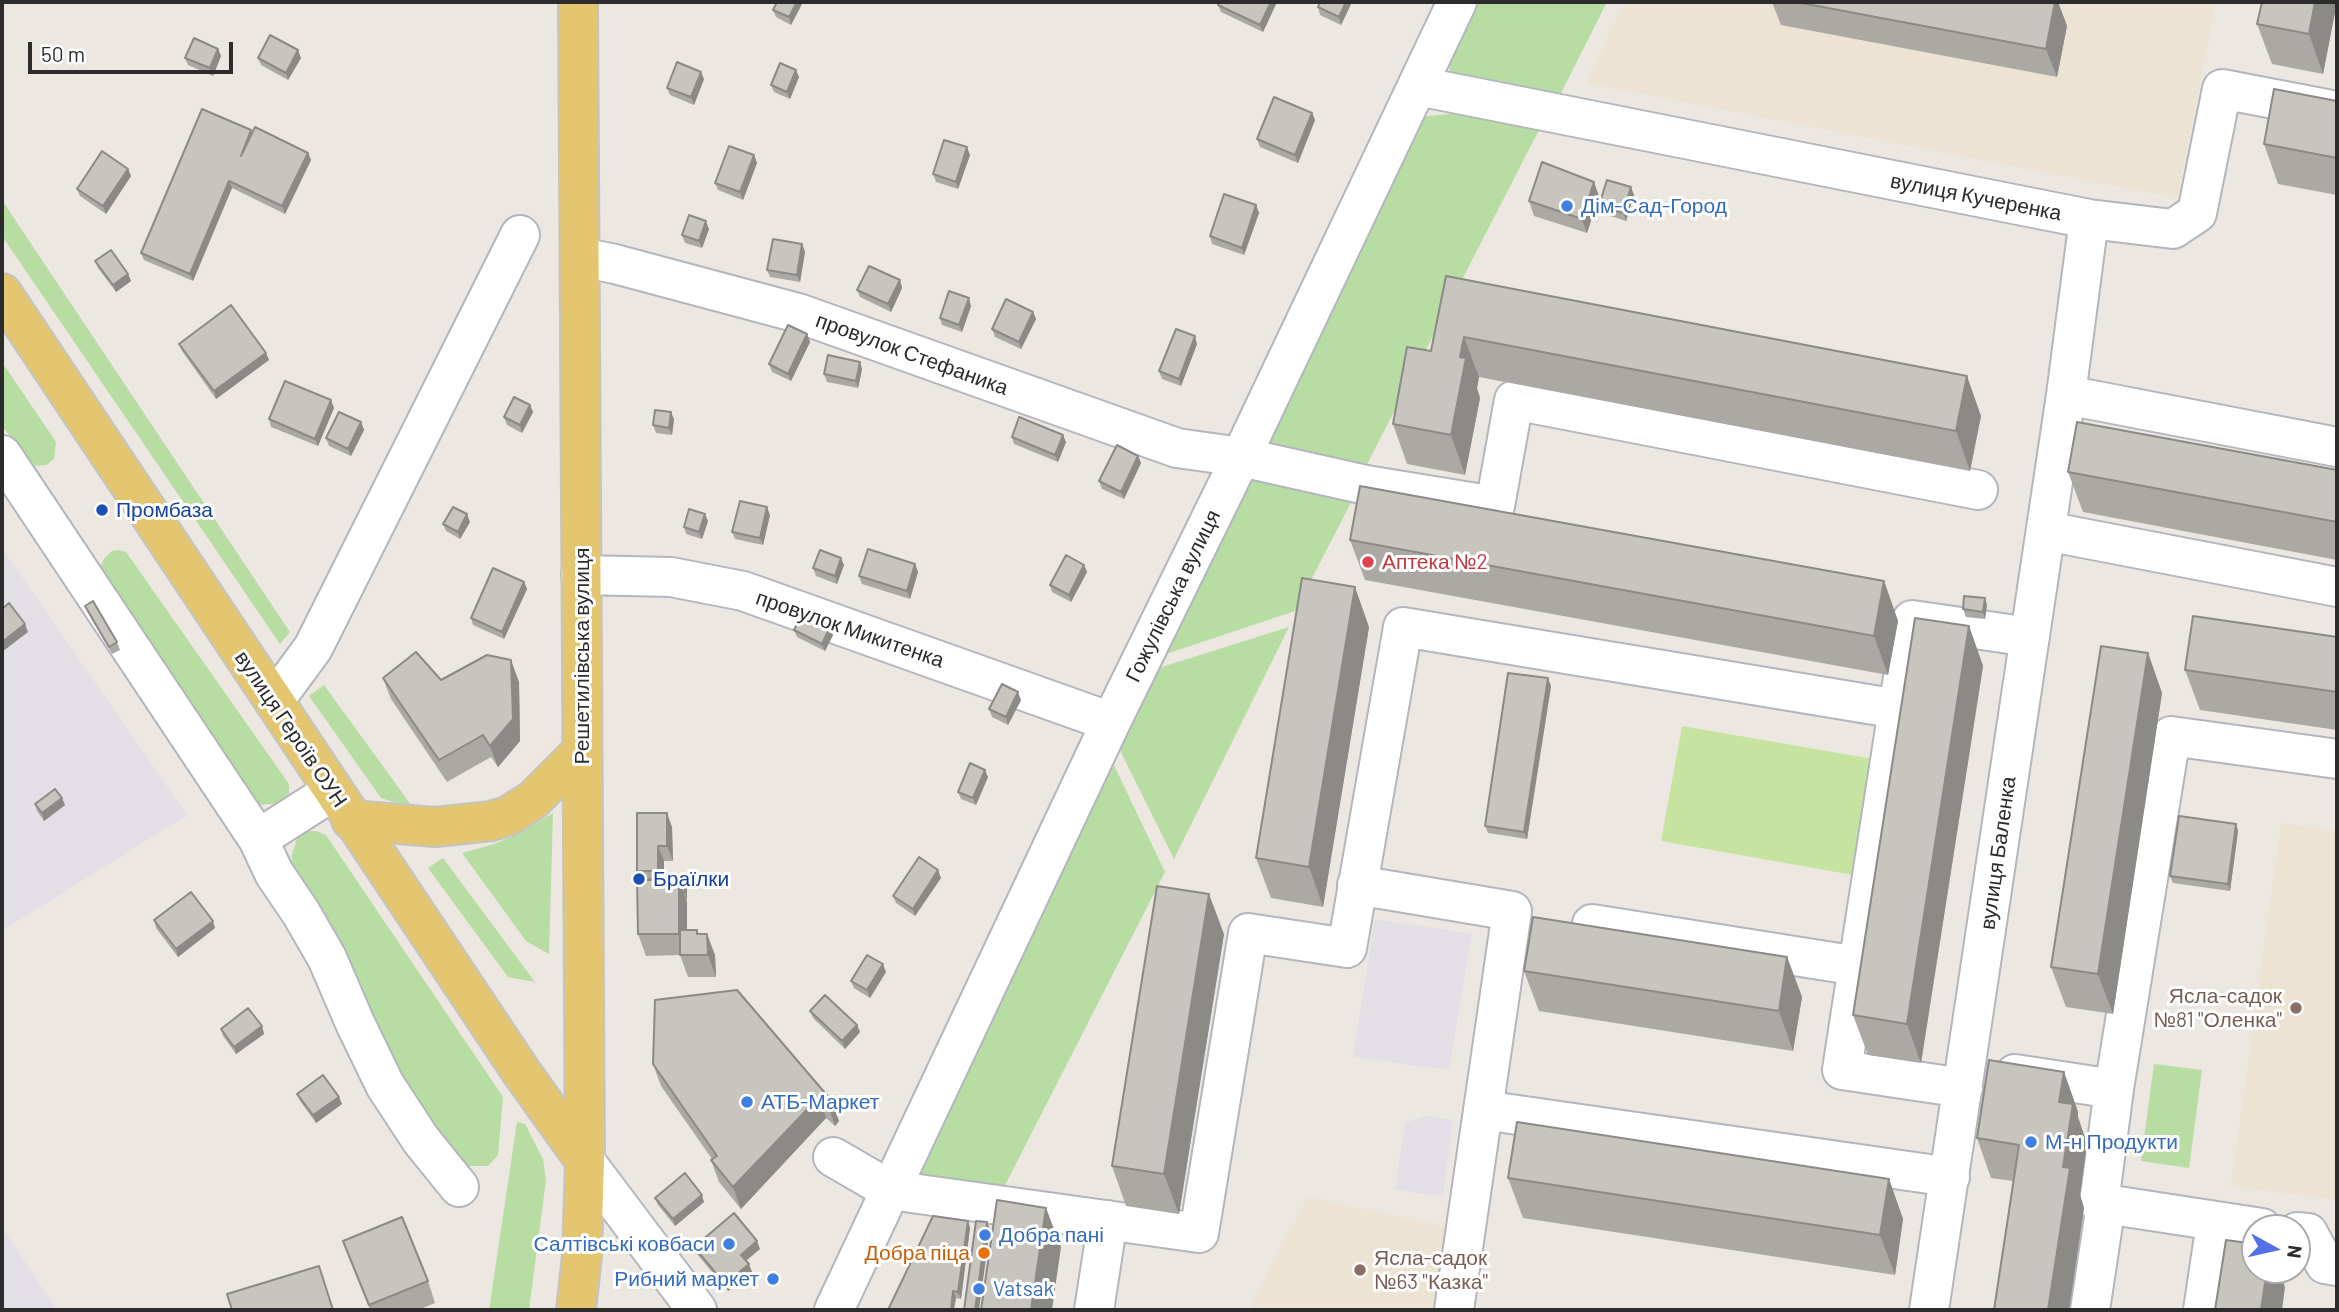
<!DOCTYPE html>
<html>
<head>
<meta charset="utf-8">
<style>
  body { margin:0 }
  #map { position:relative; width:2339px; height:1312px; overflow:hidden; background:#ece7e0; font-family:Barlow,sans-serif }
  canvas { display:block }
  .frame { position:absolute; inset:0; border:4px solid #2c2c2c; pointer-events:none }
  .north { position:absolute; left:2241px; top:1214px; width:70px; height:70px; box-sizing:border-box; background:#fff; border:2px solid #ababab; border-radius:50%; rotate:98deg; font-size:19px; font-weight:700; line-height:28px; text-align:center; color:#2c2c2c }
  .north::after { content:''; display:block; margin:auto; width:24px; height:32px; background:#5270e7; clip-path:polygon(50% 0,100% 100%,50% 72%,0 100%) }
  .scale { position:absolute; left:28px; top:42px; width:205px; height:32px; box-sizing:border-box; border:4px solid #2c2c2c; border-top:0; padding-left:9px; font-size:21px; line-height:24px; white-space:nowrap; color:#2c2c2c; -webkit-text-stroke:5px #fff; paint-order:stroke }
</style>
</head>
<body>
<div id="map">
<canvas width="2339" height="1312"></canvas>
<div class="frame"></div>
<div class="north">N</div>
<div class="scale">50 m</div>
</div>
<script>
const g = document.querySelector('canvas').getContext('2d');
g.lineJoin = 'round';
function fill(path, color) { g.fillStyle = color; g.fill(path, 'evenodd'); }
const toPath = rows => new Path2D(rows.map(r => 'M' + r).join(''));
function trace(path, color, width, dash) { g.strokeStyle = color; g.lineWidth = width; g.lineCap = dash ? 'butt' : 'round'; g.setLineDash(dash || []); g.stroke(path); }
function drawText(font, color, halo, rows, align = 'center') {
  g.font = font + ' Barlow,sans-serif'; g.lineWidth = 6; g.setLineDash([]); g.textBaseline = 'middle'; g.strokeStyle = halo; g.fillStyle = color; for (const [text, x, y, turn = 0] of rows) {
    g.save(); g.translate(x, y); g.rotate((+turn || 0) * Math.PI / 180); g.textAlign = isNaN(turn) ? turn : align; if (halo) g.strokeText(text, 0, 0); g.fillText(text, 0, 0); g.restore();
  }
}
const industrial = toPath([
  [2,548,187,815,2,931],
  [1375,919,1472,934,1449,1070,1353,1057],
  [1426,1116,1453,1120,1443,1196,1395,1190,1405,1123],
  [2,1227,57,1310,2,1310]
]);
const education = toPath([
  [1625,2,2216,2,2177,198,1586,83],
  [2281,823,2337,831,2337,1200,2231,1186],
  [1308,1197,1457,1229,1445,1310,1248,1310]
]);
const green = toPath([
  [1473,2,1607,2,1555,105,1450,73,1448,53],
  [1459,113,1540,128,1363,472,1258,447,1411,124,1428,116],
  [2,200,290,632,280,644,2,236],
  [2,362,56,442,54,459,46,465,33,466,26,461,2,425],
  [1248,467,1358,489,1295,611,1154,658],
  [118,550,126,552,289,784,289,794,282,803,259,805,249,798,97,573,104,559,112,551],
  [1289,627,1174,859,1116,742,1149,671],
  [324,685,414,809,381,798,309,696],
  [1110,757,1165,872,1000,1195,902,1183],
  [553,813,549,954,526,941,462,853,494,844,518,834],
  [307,831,316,831,326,835,503,1097,498,1155,488,1166,462,1166,369,1032,291,872,292,854,298,836],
  [443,858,535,982,508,977,428,868],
  [2154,1064,2202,1070,2189,1168,2141,1161],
  [517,1122,525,1124,543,1159,546,1180,529,1310,489,1310]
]);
const pitch = toPath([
  [1682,726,1873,759,1853,875,1661,841]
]);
const minor = toPath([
  [1418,86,2089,219,2066,395,2337,447],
  [2089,219,2173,229,2197,213,2222,89,2337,111],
  [580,257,615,264,798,313,1177,448,1241,457,1366,485,1495,506,1514,400,1978,490],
  [2,455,258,839,333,791],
  [2046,531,2337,587],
  [581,575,671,577,743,591,1111,722],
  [274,701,313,648,520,235],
  [258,839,274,873,301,913,327,958,355,1023,385,1085,421,1140,459,1187],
  [1357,885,1512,911,1454,1310],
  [1592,924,1858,966,1842,1070,1963,1088],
  [1858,966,1912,620,2030,637],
  [2015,1074,2114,1089,2099,1203,2262,1228],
  [2114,1089,2171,736,2337,759],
  [1483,1110,1950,1177],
  [833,1157,890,1190,1199,1233,1248,933,1347,948,1403,627,1898,709],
  [585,1161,697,1310],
  [2297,1232,2308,1233,2325,1264,2337,1266],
  [834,1310,1111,722,1241,457,1457,2],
  [1094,1310,1108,1220],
  [1929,1310,2066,395],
  [2090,1310,2106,1204],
  [2203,1310,2216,1223]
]);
const major = toPath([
  [2,293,522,1073,585,1161],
  [351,820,435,827,491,821,508,816,533,800,582,751],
  [576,1310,582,1256,585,1161,578,2]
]);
const wall = toPath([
  [803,2,791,25,776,17,773,10],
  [1277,2,1263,32,1221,12,1218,5],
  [1352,2,1341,25,1320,15,1318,7],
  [1772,2,2058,2,2067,26,2057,77,1781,25],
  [2337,2,2323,74,2272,64,2257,24],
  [218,49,221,56,213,76,188,65,185,58],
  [258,58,301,58,288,80,261,65],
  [799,77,790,99,774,92,771,85],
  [704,79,694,105,670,95,667,88],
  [2337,101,2337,195,2278,184,2264,144],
  [1312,113,1315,120,1298,163,1260,147,1257,139],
  [251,130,252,134,308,153,311,160,285,214,232,188,193,281,144,260,141,253],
  [754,155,757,163,743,200,718,190,715,183],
  [970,155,958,189,936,182,933,174],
  [128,169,131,176,106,214,80,196,77,189],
  [1634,195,1626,221,1601,213,1599,205],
  [1599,196,1587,233,1534,216,1529,201],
  [1256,205,1259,213,1244,255,1212,244,1210,236],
  [709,229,702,248,685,243,682,235],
  [802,244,805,252,800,282,770,277,767,270],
  [95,261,128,274,131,281,116,292,98,268],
  [1446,276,1981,416,1970,471,1479,377,1477,388,1480,398,1465,475,1407,464,1393,424,1431,351],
  [900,280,902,288,891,312,860,297,857,290],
  [971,306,962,332,942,325,940,318],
  [1033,312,1036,319,1021,349,995,337,992,329],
  [807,334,810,342,791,381,772,372,769,364],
  [179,344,266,353,269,360,216,399,182,351],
  [1197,344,1181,386,1162,379,1159,371],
  [862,369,858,388,827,382,824,374],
  [530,405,533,412,522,433,507,425,504,417],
  [334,408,318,446,271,427,269,419],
  [674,419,672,435,656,433,653,425],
  [361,422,364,430,351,456,329,446,326,438],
  [1012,437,1066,442,1058,462,1014,444],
  [1138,456,1141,463,1124,499,1102,489,1099,481],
  [2337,470,2337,560,2083,512,2068,472],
  [770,515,763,545,735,539,732,532],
  [708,521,702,539,686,534,684,527],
  [470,522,460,539,446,531,443,524],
  [1350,540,1884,581,1898,621,1888,675,1365,580],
  [915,564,918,572,910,599,862,584,859,576],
  [844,565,837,584,816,576,813,568],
  [1084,565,1087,572,1071,602,1052,592,1050,585],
  [524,582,527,589,504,639,473,625,471,618],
  [1987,605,1985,619,1966,617,1963,609],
  [85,606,117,642,120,650,112,654,88,613],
  [1969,626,1983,666,1921,1063,1868,1055,1853,1015],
  [1369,627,1323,907,1271,898,1256,858],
  [794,630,833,635,825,651,797,637],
  [2337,637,2337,730,2200,710,2185,670],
  [2148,653,2162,693,2113,1014,2066,1007,2051,967],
  [383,678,519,682,520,741,498,767,491,757,447,782,391,699],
  [1551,686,1527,839,1488,833,1485,826],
  [1021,700,1008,725,992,717,989,709],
  [988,777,976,805,961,799,958,792],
  [35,804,65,805,44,821,37,811],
  [2236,824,2238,831,2230,891,2173,883,2170,876],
  [672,827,673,861,664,861,664,879,684,878,687,886,687,900,686,900,687,930,697,930,699,934,715,955,716,977,688,977,680,955,646,956,638,934,641,880,637,871],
  [941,878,915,916,896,903,893,896],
  [154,920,215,928,178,957,156,928],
  [1224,934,1179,1214,1126,1206,1112,1166],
  [1787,957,1802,997,1793,1051,1539,1011,1524,971],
  [886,972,870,998,854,988,851,981],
  [810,1011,857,1025,860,1032,845,1049,813,1018],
  [262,1026,264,1034,236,1054,223,1036,221,1029],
  [653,1064,831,1100,839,1121,835,1126,826,1118,741,1209,719,1182,711,1160,712,1159,661,1086],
  [2064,1072,2078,1112,2078,1117,2087,1144,2080,1195,2084,1208,2069,1310,1994,1310,2013,1181,1991,1178,1977,1138],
  [297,1094,342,1104,316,1123,300,1101],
  [1508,1178,1889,1179,1903,1219,1895,1275,1523,1218],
  [655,1198,704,1202,675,1226,658,1205],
  [968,1221,970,1228,961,1299,956,1298,888,1310],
  [343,1241,428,1281,435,1303,418,1310,370,1310],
  [694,1247,760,1249,746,1261,752,1272,728,1291,697,1254]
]);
const shadedWall = toPath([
  [797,2,803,2,791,25,789,17],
  [1271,2,1277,2,1263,32,1260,25],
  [1346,2,1352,2,1341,25,1339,17],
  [2055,2,2058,2,2067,26,2057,77,2046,49],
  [2315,2,2337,2,2323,74,2309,34],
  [218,49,221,56,213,76,210,68],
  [298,50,301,58,288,80,286,73],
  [796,70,799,77,790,99,787,92],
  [701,72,704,79,694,105,691,97],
  [1312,113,1315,120,1298,163,1295,155],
  [967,147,970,155,958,189,956,182],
  [308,153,311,160,285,214,282,206],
  [754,155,757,163,743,200,740,192],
  [128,169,131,176,106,214,103,206],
  [229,181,232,188,193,281,190,274],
  [1594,182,1599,196,1587,233,1582,219],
  [1631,187,1634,195,1626,221,1623,213],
  [1256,205,1259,213,1244,255,1242,248],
  [706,221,709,229,702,248,699,241],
  [802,244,805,252,800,282,797,275],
  [128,274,131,281,116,292,113,285],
  [900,280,902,288,891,312,888,304],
  [969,298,971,306,962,332,959,325],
  [1033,312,1036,319,1021,349,1019,342],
  [807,334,810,342,791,381,788,374],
  [1195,336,1197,344,1181,386,1179,379],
  [1464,337,1479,377,1477,388,1480,398,1465,475,1451,435,1460,357],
  [266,353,269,360,216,399,214,391],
  [860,362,862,369,858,388,856,381],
  [1967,376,1981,416,1970,471,1956,431],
  [331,400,334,408,318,446,315,439],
  [530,405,533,412,522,433,520,425],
  [671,412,674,419,672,435,669,428],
  [361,422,364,430,351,456,348,449],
  [1063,435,1066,442,1058,462,1055,455],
  [1138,456,1141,463,1124,499,1121,492],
  [767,507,770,515,763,545,760,538],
  [467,514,470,522,460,539,458,532],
  [705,514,708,521,702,539,699,532],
  [841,558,844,565,837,584,835,576],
  [915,564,918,572,910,599,907,591],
  [1084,565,1087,572,1071,602,1069,595],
  [1884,581,1898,621,1888,675,1874,636],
  [524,582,527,589,504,639,502,632],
  [1355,587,1369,627,1323,907,1309,867],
  [1985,598,1987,605,1985,619,1983,612],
  [25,624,28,632,2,652,2,642],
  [1969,626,1983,666,1921,1063,1907,1024],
  [830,627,833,635,825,651,822,644],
  [2148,653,2162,693,2113,1014,2098,974],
  [511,660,519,682,520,741,498,767,490,746],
  [1548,678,1551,686,1527,839,1524,832],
  [1018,692,1021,700,1008,725,1006,717],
  [985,770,988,777,976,805,973,798],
  [62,798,65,805,44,821,42,813],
  [667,813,672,827,673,861,667,846],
  [2236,824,2238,831,2230,891,2228,884],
  [658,846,664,861,664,885,658,871],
  [938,870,941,878,915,916,913,909],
  [684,878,687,886,687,900,685,892],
  [679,880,687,902,687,955,679,934],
  [1209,894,1224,934,1179,1214,1164,1174],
  [213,921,215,928,178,957,176,949],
  [707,934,715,955,716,977,708,955],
  [1787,957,1802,997,1793,1051,1779,1011],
  [883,964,886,972,870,998,867,990],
  [857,1025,860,1032,845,1049,842,1041],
  [262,1026,264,1034,236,1054,234,1047],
  [2064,1072,2078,1112,2078,1117,2087,1144,2080,1195,2084,1208,2069,1310,2048,1310,2063,1167,2059,1102],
  [339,1097,342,1104,316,1123,313,1115],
  [819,1097,826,1118,741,1209,733,1187],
  [831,1100,839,1121,835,1126,828,1104],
  [1889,1179,1903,1219,1895,1275,1880,1235],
  [702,1195,704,1202,675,1226,673,1219],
  [1046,1208,1061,1247,1052,1310,1031,1310],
  [968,1221,970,1228,961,1299,958,1292],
  [987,1222,990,1229,979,1310,975,1310],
  [757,1241,760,1249,744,1262,741,1255],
  [749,1264,752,1272,728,1291,725,1284],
  [2267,1270,2279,1270,2285,1287,2282,1310,2261,1310],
  [953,1291,956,1298,954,1310,951,1310]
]);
const building = toPath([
  [777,2,797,2,789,17,773,10,777,2],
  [1219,2,1271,2,1260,25,1218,5,1219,2],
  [1320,2,1346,2,1339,17,1318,7,1320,2],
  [1796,2,2055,2,2046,49,1796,2],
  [2262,2,2315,2,2309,34,2257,24,2262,2],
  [270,35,298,50,286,73,258,58,270,35],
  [194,38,218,49,210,68,185,58,194,38],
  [677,62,701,72,691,97,667,88,677,62],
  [780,63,796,70,787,92,771,85,780,63],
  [2274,89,2337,101,2337,158,2264,144,2274,89],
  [1274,97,1312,113,1295,155,1257,139,1274,97],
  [202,109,251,130,241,156,255,127,308,153,282,206,229,181,190,274,141,253,202,109],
  [944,140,967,147,956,182,933,174,944,140],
  [729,146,754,155,740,192,715,183,729,146],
  [102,151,128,169,103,206,77,189,102,151],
  [1542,162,1594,182,1582,219,1529,201,1542,162],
  [1607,180,1631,187,1623,213,1599,205,1607,180],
  [1224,194,1256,205,1242,248,1210,236,1224,194],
  [689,215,706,221,699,241,682,235,689,215],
  [773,239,802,244,797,275,767,270,773,239],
  [111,250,128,274,113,285,95,261,111,250],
  [869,266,900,280,888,304,857,290,869,266],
  [1446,276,1967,376,1956,431,1464,337,1460,357,1466,358,1451,435,1393,424,1407,347,1431,351,1446,276],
  [949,291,969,298,959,325,940,318,949,291],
  [1006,299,1033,312,1019,342,992,329,1006,299],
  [231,305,266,353,214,391,179,344,231,305],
  [788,325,807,334,788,374,769,364,788,325],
  [1176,329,1195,336,1179,379,1159,371,1176,329],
  [828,355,860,362,856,381,824,374,828,355],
  [285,381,331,400,315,439,269,419,285,381],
  [514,397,530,405,520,425,504,417,514,397],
  [655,410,671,412,669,428,653,425,655,410],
  [339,412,361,422,348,449,326,438,339,412],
  [1019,417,1063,435,1055,455,1012,437,1019,417],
  [2077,422,2337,470,2337,522,2068,472,2077,422],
  [1117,445,1138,456,1121,492,1099,481,1117,445],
  [1360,486,1884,581,1874,636,1350,540,1360,486],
  [740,501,767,507,760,538,732,532,740,501],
  [453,507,467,514,458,532,443,524,453,507],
  [689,509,705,514,699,532,684,527,689,509],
  [868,549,915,564,907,591,859,576,868,549],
  [820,550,841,558,835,576,813,568,820,550],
  [1066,555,1084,565,1069,595,1050,585,1066,555],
  [493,568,524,582,502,632,471,618,493,568],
  [1302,578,1355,587,1309,867,1256,858,1302,578],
  [1964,596,1985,598,1983,612,1963,609,1964,596],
  [93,601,117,642,109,647,85,606,93,601],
  [9,603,25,624,2,642,2,609,9,603],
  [802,613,830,627,822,644,794,630,802,613],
  [2193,616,2337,637,2337,692,2185,670,2193,616],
  [1915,618,1969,626,1907,1024,1853,1015,1915,618],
  [2101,646,2148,653,2098,974,2051,967,2101,646],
  [416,652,441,680,487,655,511,660,513,719,490,746,483,735,439,760,383,678,416,652],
  [1508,673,1548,678,1524,832,1485,826,1508,673],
  [1002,684,1018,692,1006,717,989,709,1002,684],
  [970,763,985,770,973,798,958,792,970,763],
  [55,789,62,798,42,813,35,804,55,789],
  [637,813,667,813,667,846,658,846,658,871,637,871,637,813],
  [2179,816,2236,824,2228,884,2170,876,2179,816],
  [919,857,938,870,913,909,893,896,919,857],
  [684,878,685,892,683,893,679,880,642,880,642,879,684,878],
  [637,880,679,880,679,934,638,934,637,880],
  [1157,886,1209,894,1164,1174,1112,1166,1157,886],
  [191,892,213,921,176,949,154,920,191,892],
  [1533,917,1787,957,1779,1011,1524,971,1533,917],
  [680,930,697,930,697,934,707,934,708,955,680,955,680,930],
  [867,955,883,964,867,990,851,981,867,955],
  [737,990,831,1100,828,1104,819,1097,733,1187,711,1160,717,1156,653,1064,655,1000,737,990],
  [825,995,857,1025,842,1041,810,1011,825,995],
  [248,1008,262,1026,234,1047,221,1029,248,1008],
  [1989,1060,2064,1072,2059,1102,2073,1104,2063,1167,2070,1168,2048,1310,1994,1310,2019,1145,1977,1138,1989,1060],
  [323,1075,339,1097,313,1115,297,1094,323,1075],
  [1517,1122,1889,1179,1880,1235,1508,1178,1517,1122],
  [685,1173,702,1195,673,1219,655,1198,685,1173],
  [997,1200,1046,1208,1031,1310,981,1310,997,1200],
  [734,1213,757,1241,741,1255,749,1264,725,1284,694,1247,734,1213],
  [933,1216,968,1221,958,1292,953,1291,951,1310,888,1310,933,1216],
  [402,1217,428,1281,369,1305,343,1241,402,1217],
  [976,1221,987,1222,975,1310,964,1310,976,1221],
  [2226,1240,2255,1244,2255,1270,2267,1270,2261,1310,2215,1310,2226,1240],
  [319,1266,333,1310,232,1310,227,1294,319,1266]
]);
const markers = [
  [1567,206,7,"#3f7fe0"],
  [102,510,7,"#1a4fb4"],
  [1368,562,7,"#e0444e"],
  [639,879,7,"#1a4fb4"],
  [2296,1008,7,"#8d6e63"],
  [747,1102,7,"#3f7fe0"],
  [2031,1142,7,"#3f7fe0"],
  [985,1235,7,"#3f7fe0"],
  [729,1244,7,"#3f7fe0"],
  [984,1253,7,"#e8710a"],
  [1360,1270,7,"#8d6e63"],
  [773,1279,7,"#3f7fe0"],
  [979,1289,7,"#3f7fe0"]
];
const streetNames = [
  ["вулиця Кучеренка",1976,197,11],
  ["провулок Стефаника",912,354,20],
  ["Гожулівська вулиця",1173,596,-64],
  ["провулок Микитенка",850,629,19],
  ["Решетилівська вулиця",582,656,-90],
  ["вулиця Героїв ОУН",291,729,56],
  ["вулиця Баленка",1998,853,-82]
];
const shopNames = [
  ["Дім-Сад-Город",1581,206],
  ["АТБ-Маркет",761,1102],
  ["М-н Продукти",2045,1142],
  ["Добра пані",999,1235],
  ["Салтівські ковбаси",715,1244,"right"],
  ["Рибний маркет",759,1279,"right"],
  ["Vatsak",993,1289]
];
const transitNames = [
  ["Промбаза",116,510],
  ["Браїлки",653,879]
];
const healthNames = [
  ["Аптека №2",1382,562]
];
const educationNames = [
  ["Ясла-садок",2282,996],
  ["№81 \"Оленка\"",2282,1020],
  ["Ясла-садок",1374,1258,"left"],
  ["№63 \"Казка\"",1374,1282,"left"]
];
const foodNames = [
  ["Добра піца",970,1253]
];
fill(industrial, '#e2e0e6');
fill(education, '#ece3d2');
fill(green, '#b7dda3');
fill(pitch, '#c7e3a0');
trace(minor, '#b4b6be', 42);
trace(major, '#c4c4c4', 42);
trace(minor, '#fff', 38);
trace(major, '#e3c66f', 38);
fill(wall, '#aca9a4');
fill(shadedWall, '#8c8a86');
fill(building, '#c8c5bf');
trace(building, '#8c8a86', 2);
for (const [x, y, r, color] of markers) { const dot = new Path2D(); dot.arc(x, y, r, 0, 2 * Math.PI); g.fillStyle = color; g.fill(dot); trace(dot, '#fff', 2.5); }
drawText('21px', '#2c2c2c', '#fff', streetNames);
drawText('21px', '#366cbe', '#fff', shopNames, 'left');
drawText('21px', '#164399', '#fff', transitNames, 'left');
drawText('21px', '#be3a42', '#fff', healthNames, 'left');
drawText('21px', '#785e54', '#fff', educationNames, 'right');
drawText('21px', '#c56008', '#fff', foodNames, 'right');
</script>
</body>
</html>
